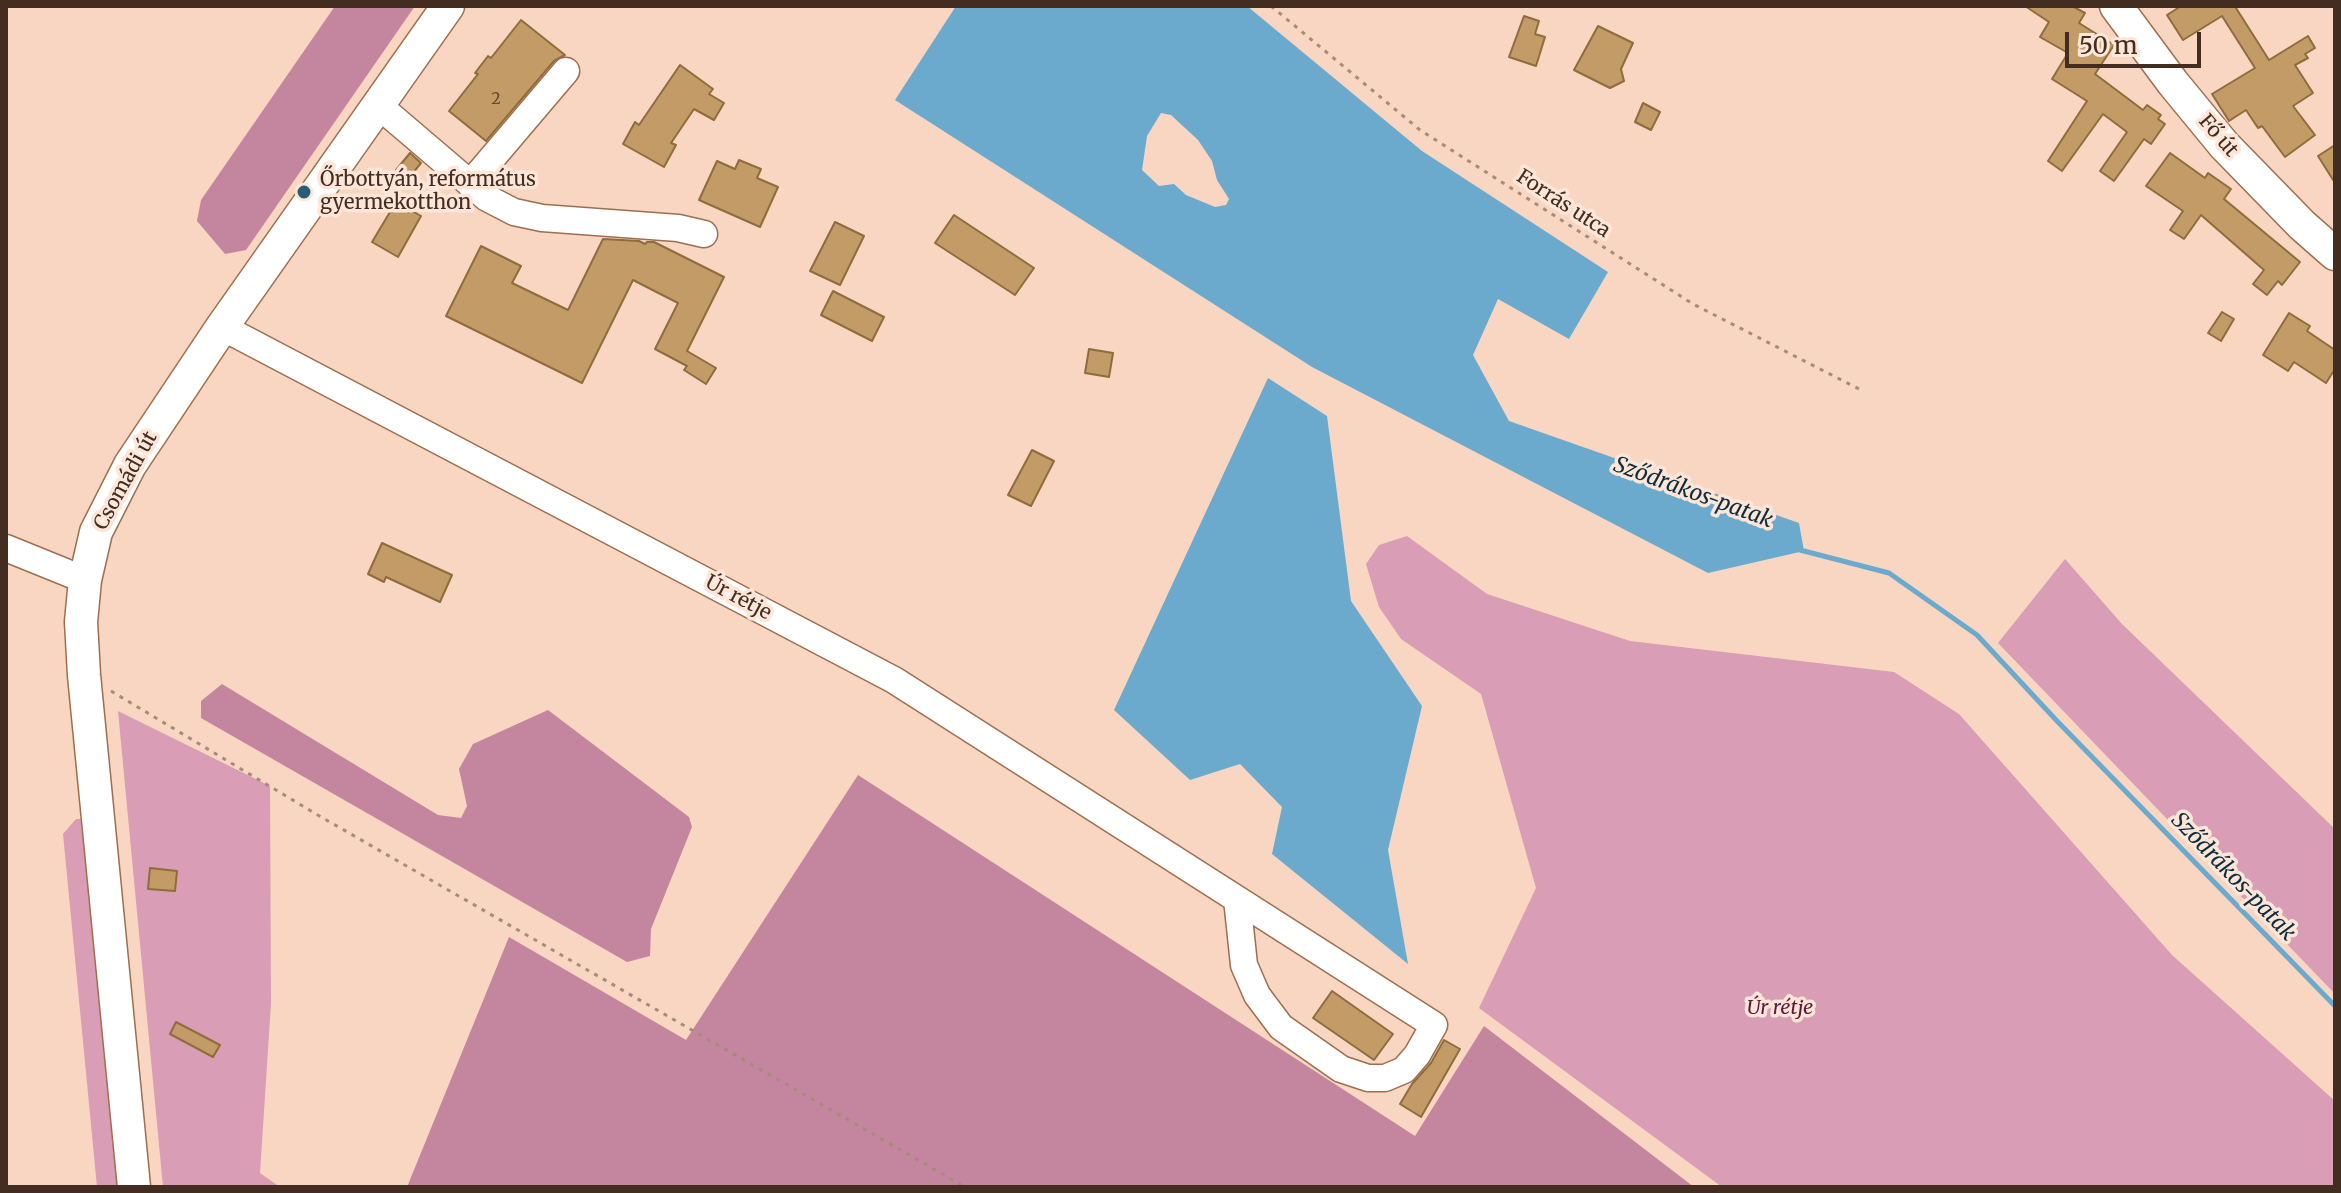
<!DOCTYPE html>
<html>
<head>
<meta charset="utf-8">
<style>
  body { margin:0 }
  #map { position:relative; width:2341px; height:1193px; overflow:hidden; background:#f8d6c2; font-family:Merriweather,serif }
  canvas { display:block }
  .frame { position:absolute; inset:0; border:8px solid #432d20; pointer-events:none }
  .scale { position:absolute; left:2065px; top:32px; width:136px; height:36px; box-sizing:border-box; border:4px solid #432d20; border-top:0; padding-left:10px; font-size:24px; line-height:28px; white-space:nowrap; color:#432d20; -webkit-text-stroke:6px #fde6d8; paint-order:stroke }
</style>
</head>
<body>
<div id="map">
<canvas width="2341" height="1193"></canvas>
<div class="frame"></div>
<div class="scale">50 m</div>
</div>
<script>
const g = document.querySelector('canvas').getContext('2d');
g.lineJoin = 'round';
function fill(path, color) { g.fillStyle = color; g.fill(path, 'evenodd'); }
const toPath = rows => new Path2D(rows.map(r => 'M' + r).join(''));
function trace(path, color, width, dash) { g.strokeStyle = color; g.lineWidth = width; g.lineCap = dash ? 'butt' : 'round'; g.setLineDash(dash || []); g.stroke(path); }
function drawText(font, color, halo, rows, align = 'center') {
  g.font = font + ' Merriweather,serif'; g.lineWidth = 7; g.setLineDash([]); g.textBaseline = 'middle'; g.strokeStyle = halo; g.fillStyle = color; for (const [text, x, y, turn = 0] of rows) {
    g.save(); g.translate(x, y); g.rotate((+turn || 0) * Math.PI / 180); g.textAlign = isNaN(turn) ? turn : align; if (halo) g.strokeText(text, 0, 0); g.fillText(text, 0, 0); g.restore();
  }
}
const green = toPath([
  [1407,536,1487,594,1630,641,1894,672,1959,714,2172,955,2335,1101,2335,1187,1722,1187,1479,1008,1536,888,1481,694,1401,639,1379,607,1366,564,1379,545],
  [2065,559,2122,624,2335,829,2335,994,1998,643],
  [118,711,270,786,271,1003,260,1173,280,1187,163,1187],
  [76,819,81,819,119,1187,97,1187,63,834]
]);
const forest = toPath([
  [335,6,415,6,246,250,225,254,197,221,201,200],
  [222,684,438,815,461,818,467,806,459,769,473,744,548,710,689,817,692,827,651,929,650,956,627,962,201,718,201,701],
  [858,775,1415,1136,1484,1026,1694,1187,407,1187,509,937,686,1040]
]);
const water = toPath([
  [956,6,1247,6,1422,151,1608,272,1569,339,1498,299,1473,355,1509,421,1799,523,1804,551,1708,573,1312,367,895,100],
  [1161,113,1171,115,1198,140,1212,161,1217,180,1229,199,1226,205,1215,207,1186,195,1174,184,1159,186,1142,170,1147,136],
  [1268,378,1327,416,1351,601,1422,706,1388,850,1408,964,1272,854,1282,807,1240,764,1190,780,1114,710]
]);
const stream = toPath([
  [1800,550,1889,573,1977,635,2057,721,2335,1006]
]);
const building = toPath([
  [2025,6,2072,6,2085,13,2079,23,2114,45,2095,74,2143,110,2147,105,2161,115,2158,119,2165,124,2151,144,2144,139,2114,181,2100,171,2127,132,2103,114,2062,171,2048,161,2087,101,2052,79,2068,53,2040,37,2049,22,2025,6],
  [2181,6,2238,6,2236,8,2269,60,2308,36,2315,48,2305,54,2308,58,2295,65,2313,93,2293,106,2315,135,2285,157,2262,126,2258,128,2246,110,2229,121,2212,94,2255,68,2222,16,2183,40,2167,15,2181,6],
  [1524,16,1539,21,1535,34,1545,37,1536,66,1509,57,1524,16],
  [521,20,565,55,554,61,486,141,449,111,478,74,475,73,488,56,491,58,521,20],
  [1598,26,1633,43,1621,69,1624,81,1610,88,1574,70,1598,26],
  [680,65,713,89,709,94,724,103,714,120,694,109,671,143,676,145,664,167,623,144,635,122,639,125,680,65],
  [1643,103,1660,112,1651,130,1635,122,1643,103],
  [2335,145,2335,183,2318,156,2335,145],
  [410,153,421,163,408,179,396,170,410,153],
  [2170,153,2205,178,2208,173,2231,189,2224,199,2300,262,2282,285,2278,281,2267,295,2253,284,2264,270,2201,215,2184,239,2170,230,2183,211,2146,186,2170,153],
  [739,160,761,169,757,178,778,187,760,227,699,200,717,161,735,169,739,160],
  [396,202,421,216,398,257,372,242,396,202],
  [954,215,1034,268,1015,295,935,243,954,215],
  [835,222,864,236,840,285,810,271,835,222],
  [603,239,639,241,645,244,647,242,654,242,724,277,687,351,716,368,706,384,684,370,687,366,655,349,678,303,633,280,582,383,446,316,481,246,521,266,512,283,568,310,603,239],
  [833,291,884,317,872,341,821,315,833,291],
  [2222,312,2234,319,2221,341,2208,333,2222,312],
  [2289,313,2310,326,2307,331,2335,350,2335,369,2326,383,2294,362,2288,371,2263,355,2289,313],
  [1089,349,1113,353,1109,377,1085,373,1089,349],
  [1032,450,1054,461,1031,506,1008,495,1032,450],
  [382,543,452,575,440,602,386,577,384,582,368,574,382,543],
  [150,868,177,871,175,891,148,889,150,868],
  [1332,991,1393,1034,1374,1060,1313,1018,1332,991],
  [176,1022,220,1045,213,1057,170,1034,176,1022],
  [1444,1040,1460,1049,1421,1117,1400,1104,1412,1084,1431,1063,1444,1040]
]);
const path = toPath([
  [1271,6,1420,130,1693,304,1861,390],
  [111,691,316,814,965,1187]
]);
const minor = toPath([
  [378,105,487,198,514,212,542,218,678,228,704,234],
  [470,184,566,71],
  [222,327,894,680,1434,1025,1417,1055,1404,1070,1385,1078,1368,1078,1341,1069,1281,1027,1257,995,1244,965,1237,899],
  [6,548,85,580]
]);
const major = toPath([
  [2116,6,2173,83,2224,145,2302,225,2335,254],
  [134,1187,84,675,81,622,85,580,96,532,130,465,222,327,448,6]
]);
const markers = [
  [304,192,8,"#275d78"]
];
const numberNames = [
  ["2",496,99]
];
const streetNames = [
  ["Fő út",2218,136,49],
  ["Forrás utca",1563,204,33],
  ["Csomádi út",126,481,-61],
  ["Úr rétje",738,598,28]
];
const poiNames = [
  ["Őrbottyán, református",320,180],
  ["gyermekotthon",320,203]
];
const parkNames = [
  ["Úr rétje",1780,1008]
];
const waterNames = [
  ["Sződrákos-patak",1693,493,20],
  ["Sződrákos-patak",2233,877,46]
];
fill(green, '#d99db5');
fill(forest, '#c4869f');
fill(water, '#6baacd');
trace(stream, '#6baacd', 5);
fill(building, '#c29b67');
trace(building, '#8f6c3c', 2);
trace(minor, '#9f6e4e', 29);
trace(major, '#9f6e4e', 35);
trace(path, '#a78b7a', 3, [4, 6]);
trace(minor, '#fff', 26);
trace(major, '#fff', 32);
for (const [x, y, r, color] of markers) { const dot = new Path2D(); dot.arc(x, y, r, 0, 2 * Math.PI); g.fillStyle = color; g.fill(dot); trace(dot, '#fde6d8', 3); }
drawText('16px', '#634832', null, numberNames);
drawText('20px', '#432d20', '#fde6d8', streetNames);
drawText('20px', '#432d20', '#fde6d8', poiNames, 'left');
drawText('italic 20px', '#62183e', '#fde6d8', parkNames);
drawText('italic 22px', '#0f2d3c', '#fde6d8', waterNames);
</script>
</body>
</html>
